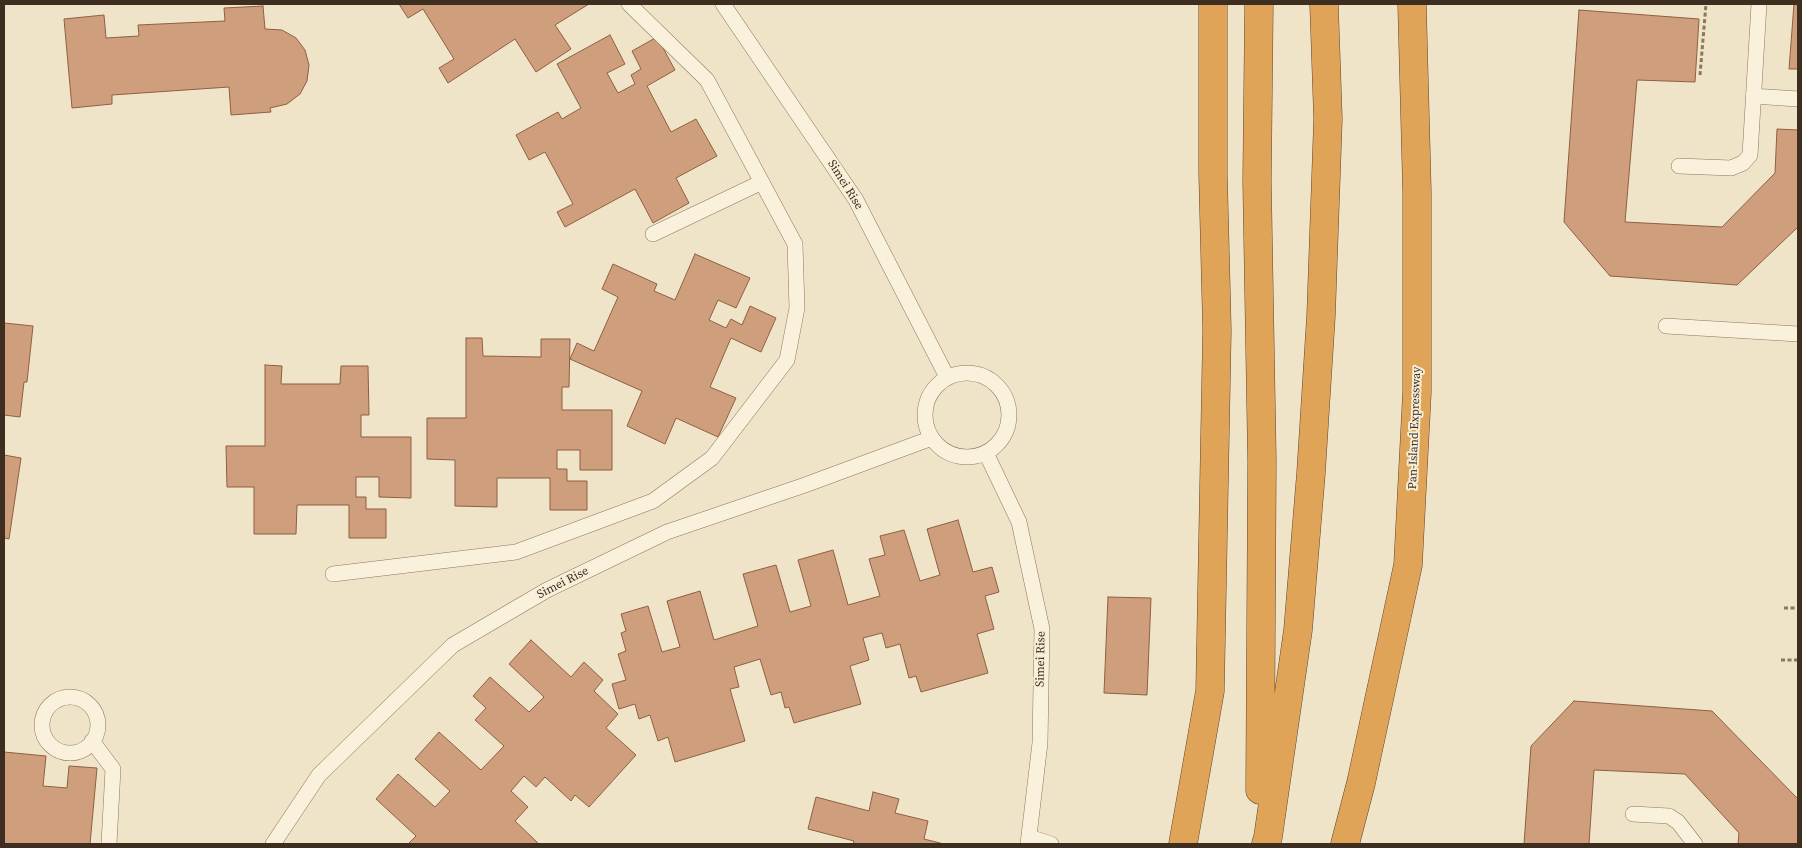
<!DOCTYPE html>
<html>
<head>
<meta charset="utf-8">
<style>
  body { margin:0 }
  #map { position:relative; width:1802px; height:848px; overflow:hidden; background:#f0e4c8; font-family:"Source Serif 4",serif }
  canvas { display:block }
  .frame { position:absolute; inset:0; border:5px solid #3d2e20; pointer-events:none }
</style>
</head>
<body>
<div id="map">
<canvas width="1802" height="848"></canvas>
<div class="frame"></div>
</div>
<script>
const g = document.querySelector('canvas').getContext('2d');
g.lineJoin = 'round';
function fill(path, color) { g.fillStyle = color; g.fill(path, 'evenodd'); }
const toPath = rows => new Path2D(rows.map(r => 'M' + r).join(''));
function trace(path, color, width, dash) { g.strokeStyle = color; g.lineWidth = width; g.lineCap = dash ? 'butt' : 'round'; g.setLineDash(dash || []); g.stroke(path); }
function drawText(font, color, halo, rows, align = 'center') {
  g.font = font + ' "Source Serif 4",serif'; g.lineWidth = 4; g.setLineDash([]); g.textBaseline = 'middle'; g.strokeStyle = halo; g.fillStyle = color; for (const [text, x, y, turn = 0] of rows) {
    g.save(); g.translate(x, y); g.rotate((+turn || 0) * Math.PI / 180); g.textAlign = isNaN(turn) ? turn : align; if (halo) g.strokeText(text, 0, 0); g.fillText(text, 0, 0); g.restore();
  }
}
const building = toPath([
  [399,4,589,4,555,25,571,49,536,72,515,39,448,83,439,68,454,59,423,9,408,18,399,4],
  [1794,4,1798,4,1798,69,1789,69,1794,4],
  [263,6,265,29,282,30,296,38,305,50,309,65,307,81,300,94,287,104,270,108,271,112,231,115,229,87,112,95,112,104,72,108,64,19,104,15,106,38,139,36,138,25,225,21,224,8,263,6],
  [1579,10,1699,19,1695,82,1637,80,1625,222,1722,227,1775,173,1777,129,1798,130,1798,227,1737,285,1610,276,1564,222,1579,10],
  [610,35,625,64,607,73,618,93,635,84,631,75,641,69,632,51,657,37,675,70,647,86,671,132,696,119,717,156,676,178,689,203,653,223,635,189,565,227,557,212,573,204,545,152,529,160,516,135,558,112,562,119,581,108,557,64,610,35],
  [695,254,750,278,736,308,718,300,709,320,726,328,731,319,742,325,750,306,776,318,761,352,731,338,710,387,736,398,718,437,676,418,665,444,627,426,642,391,570,359,577,343,594,351,618,297,602,289,613,264,657,284,654,291,675,300,695,254],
  [4,323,33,326,27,382,24,382,20,417,4,415,4,323],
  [466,338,482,338,483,356,541,357,541,339,570,339,569,387,562,387,562,410,612,410,612,470,580,470,580,450,557,450,557,469,567,469,567,481,587,481,587,510,550,510,550,478,497,478,497,507,455,506,455,460,427,459,427,418,466,418,466,338],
  [265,365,282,366,281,384,340,384,341,366,368,366,369,415,361,415,361,437,411,437,411,498,379,497,379,477,356,477,356,497,366,497,366,509,386,509,386,538,349,538,349,505,297,505,296,534,254,534,254,487,227,487,226,446,265,446,265,365],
  [4,455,21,458,9,539,4,538,4,455],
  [958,520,973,572,992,567,999,592,985,596,994,629,977,634,988,673,921,692,916,676,909,678,900,644,886,648,882,633,863,638,869,660,850,666,861,704,794,723,789,707,785,708,781,692,771,695,760,659,734,667,739,687,730,689,745,741,675,762,668,737,658,741,650,715,639,719,635,704,619,709,612,684,626,680,618,654,626,651,621,633,626,631,621,614,648,606,662,652,680,647,667,601,700,591,714,640,758,626,743,574,776,565,790,612,811,606,798,560,833,550,848,605,880,596,869,559,885,555,880,536,904,530,920,581,940,575,927,529,958,520],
  [1108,597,1151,598,1147,695,1104,693,1108,597],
  [531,640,571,677,584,662,603,680,594,691,618,714,606,728,636,755,589,807,575,795,571,801,545,777,536,787,524,776,511,791,528,807,515,821,539,844,408,844,416,836,376,799,398,774,435,807,450,791,415,759,439,732,481,770,504,746,475,720,486,708,473,696,490,677,529,712,544,697,509,664,531,640],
  [1574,701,1712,711,1798,799,1798,844,1738,844,1739,833,1685,774,1594,770,1589,844,1524,844,1531,746,1574,701],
  [4,752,46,756,43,786,67,788,69,766,97,768,90,844,4,844,4,752],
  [873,792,899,799,895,813,928,821,924,839,944,844,853,844,854,841,808,829,816,797,869,811,873,792]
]);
const path = toPath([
  [1700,75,1706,4],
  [1784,608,1798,608],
  [1781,660,1798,660]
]);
const lane = toPath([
  [723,4,856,200,947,377],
  [1753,96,1798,99],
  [1679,166,1731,168,1743,163,1750,155,1759,4],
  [653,234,762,182],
  [1666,326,1798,334],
  '925 415a42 42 0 1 1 84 0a42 42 0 1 1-84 0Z',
  [986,453,1019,522,1042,629,1040,743,1028,844],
  [333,574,516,552,653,501,712,458,787,360,797,308,795,244,707,80,629,4],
  '42 725a28 28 0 1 1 56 0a28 28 0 1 1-56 0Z',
  [92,741,113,769,109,844],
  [1633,814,1669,816,1678,822,1695,844],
  [1029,837,1051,844],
  [273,844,319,775,453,645,547,590,667,532,805,485,932,438]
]);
const highway = toPath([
  [1259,4,1257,181,1262,461,1260,790],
  [1183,844,1210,691,1217,330,1213,174,1213,4],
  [1266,844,1268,837,1298,630,1311,473,1321,316,1328,119,1324,4],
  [1345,844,1361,783,1408,565,1417,392,1417,192,1412,4]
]);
const streetNames = [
  ["Simei Rise",845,185,58],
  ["Pan-Island Expressway",1415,428,-88],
  ["Simei Rise",563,583,-27],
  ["Simei Rise",1041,659,-89]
];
fill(building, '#cf9f7d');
trace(building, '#8d5f41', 1);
trace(lane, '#8d765c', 16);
trace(highway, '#5b4430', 29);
trace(path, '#8d765c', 3, [4, 2.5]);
trace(lane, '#faf1dc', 15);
trace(highway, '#e0a458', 28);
drawText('12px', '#3d2e20', '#f7eed8', streetNames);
</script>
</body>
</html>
